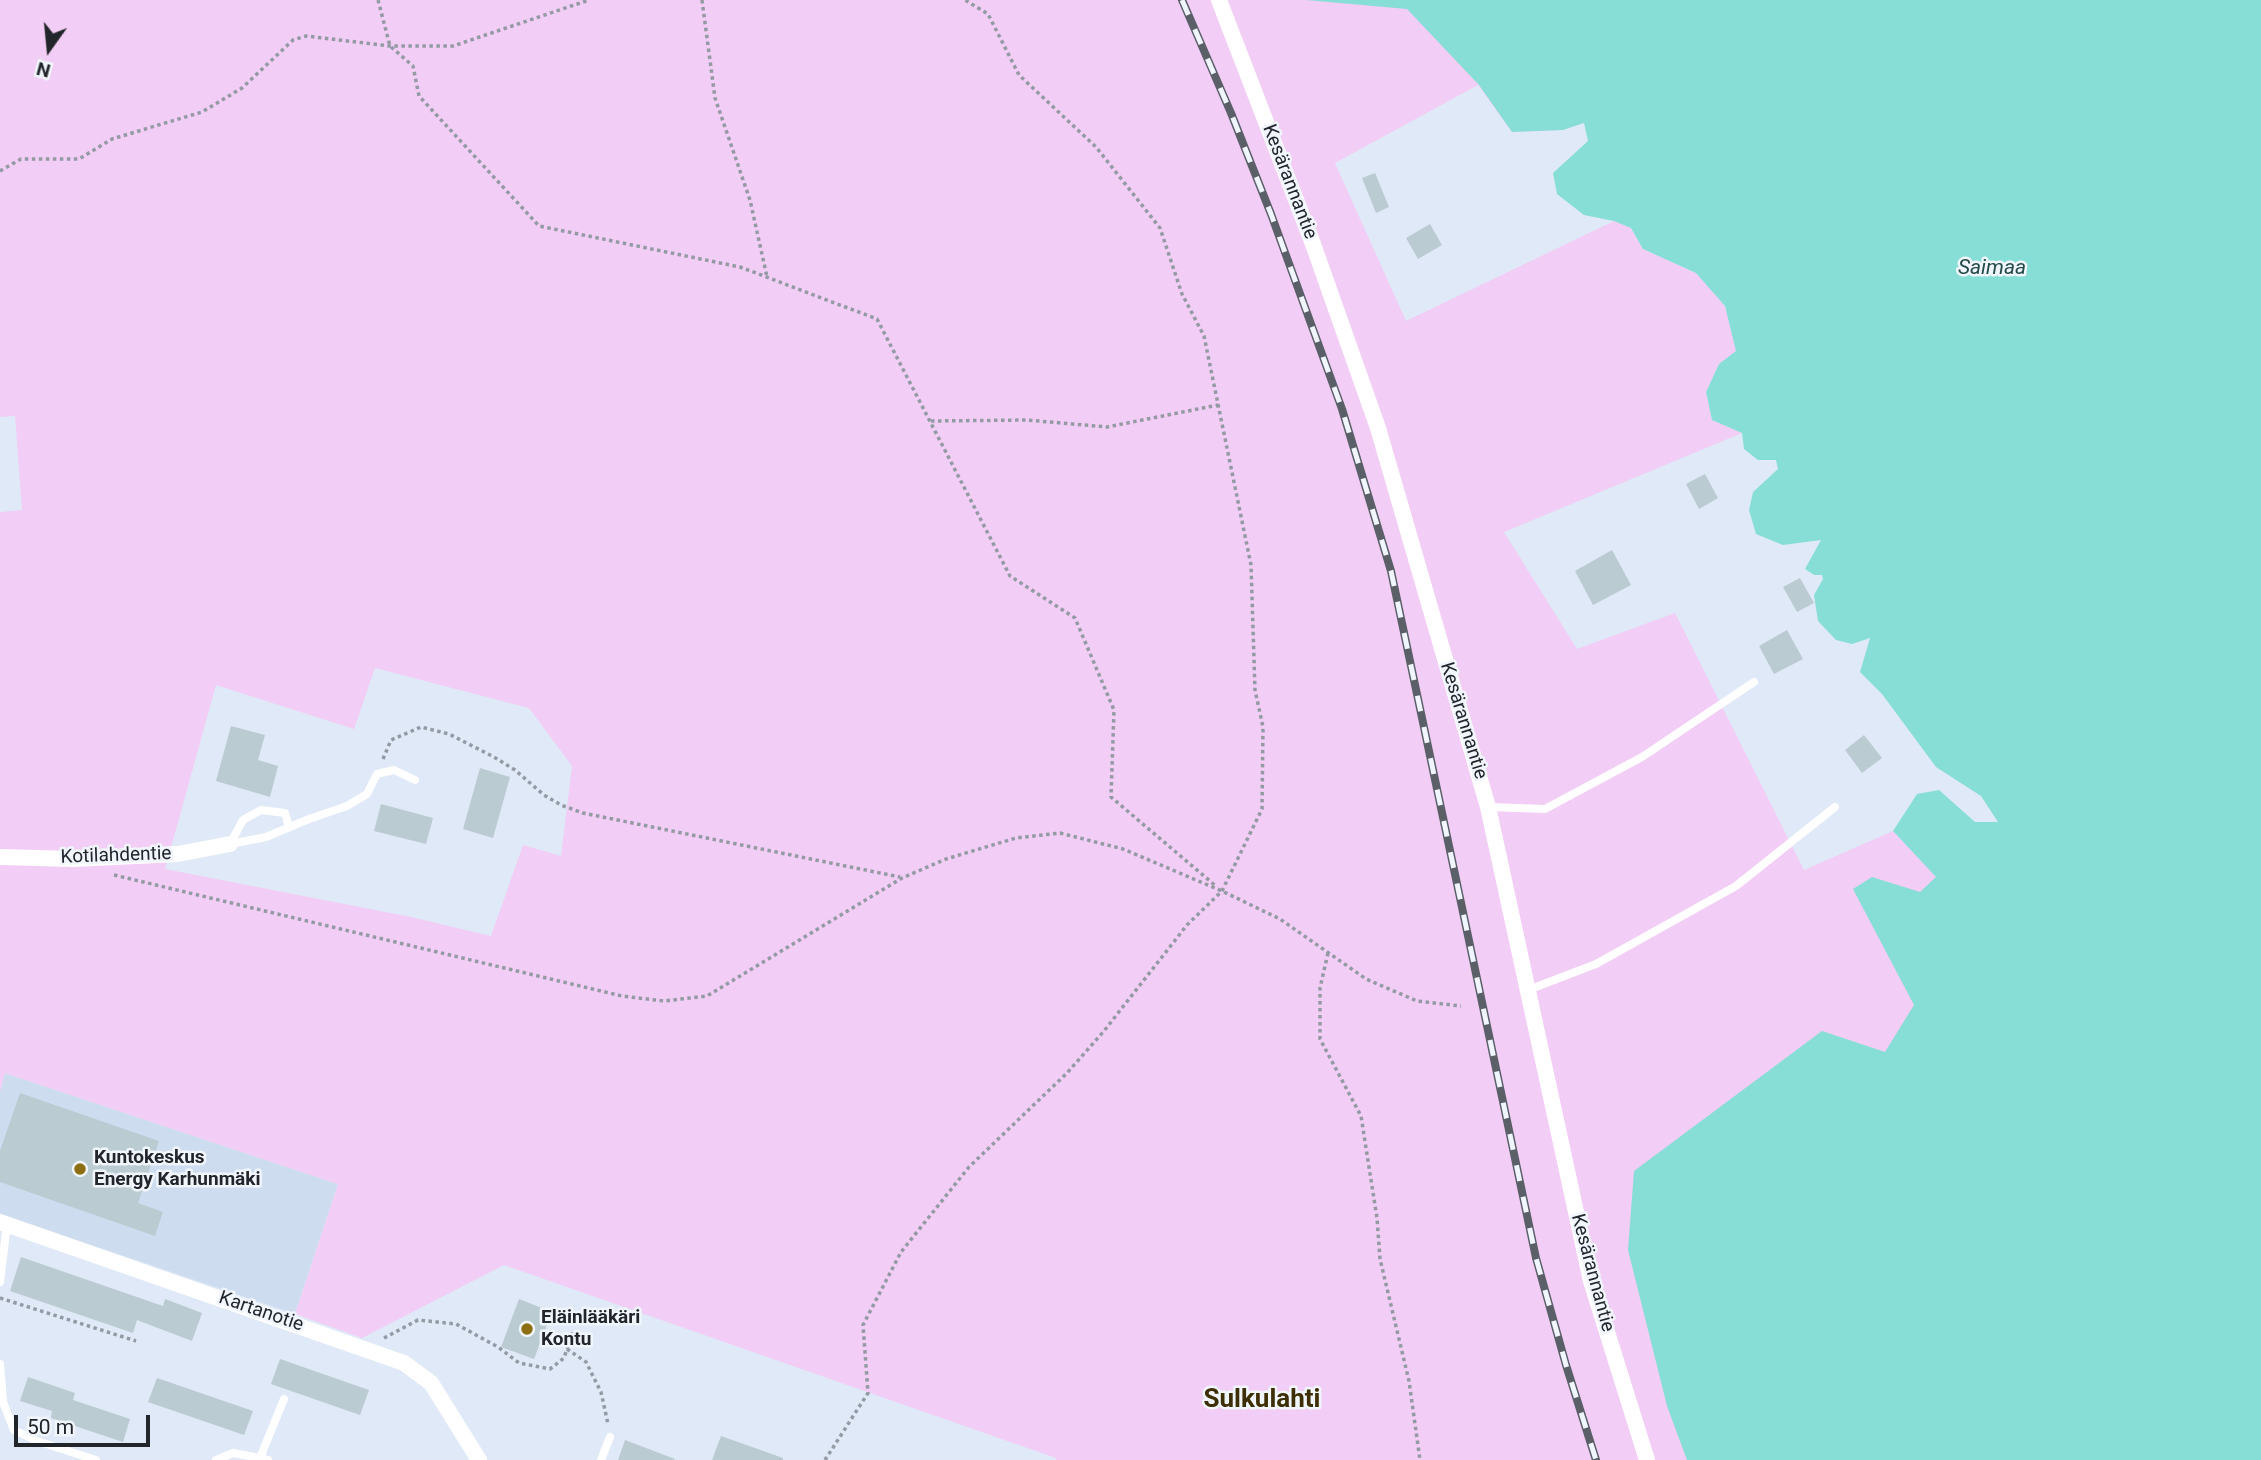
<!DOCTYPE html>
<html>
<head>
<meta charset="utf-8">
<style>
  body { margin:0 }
  #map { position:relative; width:2261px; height:1460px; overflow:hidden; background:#e0e9f7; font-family:Roboto,sans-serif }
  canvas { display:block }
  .north { position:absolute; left:14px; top:14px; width:70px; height:70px; -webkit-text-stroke:5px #f1f6fe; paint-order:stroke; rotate:195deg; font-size:19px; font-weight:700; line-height:28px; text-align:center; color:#22252a }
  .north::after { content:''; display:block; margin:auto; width:24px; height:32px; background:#22252a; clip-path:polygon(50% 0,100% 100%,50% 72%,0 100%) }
  .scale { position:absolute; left:14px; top:1415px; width:136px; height:32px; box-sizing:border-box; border:4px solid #22252a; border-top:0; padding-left:9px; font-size:21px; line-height:24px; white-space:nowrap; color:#22252a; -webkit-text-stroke:5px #f1f6fe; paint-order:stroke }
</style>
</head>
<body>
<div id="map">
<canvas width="2261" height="1460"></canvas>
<div class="north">N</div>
<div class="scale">50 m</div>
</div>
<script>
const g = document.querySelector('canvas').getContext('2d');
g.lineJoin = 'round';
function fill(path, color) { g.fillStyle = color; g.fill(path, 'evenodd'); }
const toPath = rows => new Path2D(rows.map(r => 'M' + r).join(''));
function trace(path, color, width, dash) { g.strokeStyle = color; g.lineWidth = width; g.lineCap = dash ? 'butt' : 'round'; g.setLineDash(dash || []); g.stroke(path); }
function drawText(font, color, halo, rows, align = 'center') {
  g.font = font + ' Roboto,sans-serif'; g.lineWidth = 5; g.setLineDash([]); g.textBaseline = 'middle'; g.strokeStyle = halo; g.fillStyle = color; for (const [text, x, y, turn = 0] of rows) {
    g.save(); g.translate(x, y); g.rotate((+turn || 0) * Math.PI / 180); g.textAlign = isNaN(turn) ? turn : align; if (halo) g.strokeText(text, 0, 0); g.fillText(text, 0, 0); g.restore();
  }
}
const built = toPath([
  [5,1073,338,1184,295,1314,0,1214,0,1091]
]);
const green = toPath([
  [0,0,1643,0,1563,130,1512,132,1478,85,1335,163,1406,321,1614,221,1631,228,1643,249,1696,273,1725,306,1737,351,1719,364,1706,392,1712,420,1742,433,1504,532,1577,649,1675,613,1804,870,1893,831,1937,877,2012,1460,1056,1460,1056,1458,504,1265,362,1338,295,1314,338,1184,5,1073,0,1091,0,512,22,510,15,416,0,417],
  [375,668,529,708,572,766,561,856,523,845,491,936,411,917,165,869,216,685,354,729]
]);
const water = toPath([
  [1306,0,2261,0,2261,1460,1687,1460,1667,1406,1628,1250,1634,1171,1822,1031,1885,1052,1914,1005,1853,889,1872,877,1920,892,1936,877,1893,831,1917,794,1939,790,1975,822,1998,822,1981,796,1936,767,1882,694,1860,672,1870,638,1852,644,1836,640,1818,621,1814,595,1823,579,1822,575,1814,575,1805,569,1821,540,1783,545,1756,534,1749,510,1753,492,1778,469,1776,460,1758,460,1744,449,1742,433,1712,420,1706,392,1719,364,1736,351,1725,306,1696,273,1643,249,1631,228,1614,221,1584,215,1557,194,1553,173,1588,141,1584,123,1563,130,1512,132,1479,85,1407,9]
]);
const building = toPath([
  [1375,173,1389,207,1376,213,1362,178],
  [1430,224,1442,245,1418,259,1406,238],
  [1705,474,1718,498,1699,509,1686,484],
  [1612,550,1631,585,1593,605,1575,571],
  [1800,578,1814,603,1797,612,1783,587],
  [1787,630,1803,659,1774,674,1759,646],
  [231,726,265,735,258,760,278,766,270,797,216,781],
  [1864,735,1882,758,1862,773,1845,750],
  [480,768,510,777,493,838,463,829],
  [381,804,433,818,426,844,374,831],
  [20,1093,159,1141,138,1203,163,1212,155,1236,0,1182,0,1151],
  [21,1257,163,1306,165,1299,202,1313,192,1341,137,1320,133,1333,10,1291],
  [519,1299,552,1312,534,1359,501,1347],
  [280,1359,369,1390,360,1415,271,1384],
  [28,1377,75,1393,73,1400,130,1419,123,1442,51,1418,52,1411,20,1401],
  [157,1378,253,1411,244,1435,148,1402],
  [721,1436,783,1458,783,1460,712,1460],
  [625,1440,675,1459,674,1460,618,1460]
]);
const path = toPath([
  [378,0,390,46,413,66,419,96,539,226,740,267,877,319,1010,576,1075,618,1114,710,1111,797,1217,887],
  [702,0,715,98,750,200,767,277],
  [0,171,21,159,79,159,112,139,202,112,242,88,293,40,306,36,390,46,453,46,589,0],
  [931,421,1027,420,1107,427,1218,405],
  [383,759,391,740,421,727,449,734,494,757,515,770,544,795,561,805,583,813,900,877],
  [114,875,622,996,664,1001,707,996,902,878,946,859,1016,838,1060,833,1123,849,1222,891,1280,919,1366,979,1417,1001,1461,1006],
  [1328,953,1320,988,1320,1039,1361,1116,1377,1218,1380,1259,1409,1381,1420,1460],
  [0,1298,136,1341],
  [384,1338,418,1320,456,1324,498,1347,519,1363,550,1369,564,1358,573,1331],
  [567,1349,586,1362,601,1392,608,1424],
  [825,1460,868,1393,863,1325,901,1252,969,1167,1067,1073,1104,1031,1187,925,1222,891,1262,809,1263,727,1255,690,1251,565,1204,336,1182,294,1160,228,1096,147,1019,75,988,14,965,0]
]);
const service = toPath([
  [1488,807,1545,809,1642,757,1754,682],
  [230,844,266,837,309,819,347,806,367,794,377,774,394,770,415,780],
  [230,844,243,820,261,810,285,813,289,827],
  [1528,990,1596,964,1736,886,1835,807],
  [0,1282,7,1224],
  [0,1364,3,1402,14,1430,37,1441,96,1460],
  [216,1460,233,1453,260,1458],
  [268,1460,260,1458,284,1399],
  [601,1460,610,1437]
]);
const minor = toPath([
  [1219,0,1313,244,1378,428,1488,807,1591,1281,1647,1460],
  [0,857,73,859,178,854,230,844],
  [0,1222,404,1363,431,1383,479,1460]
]);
const rail = toPath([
  [1182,0,1231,113,1271,214,1342,409,1391,571,1536,1258,1566,1365,1596,1460]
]);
const markers = [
  [80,1169,7,"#8e6e12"],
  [527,1329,7,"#8e6e12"]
];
const streetNames = [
  ["Kesärannantie",1289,182,69],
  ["Kesärannantie",1463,721,73],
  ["Kotilahdentie",116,856,-2],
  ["Kesärannantie",1592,1273,75],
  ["Kartanotie",261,1312,19]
];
const poiNames = [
  ["Kuntokeskus",94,1158],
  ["Energy Karhunmäki",94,1180],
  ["Eläinlääkäri",541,1318],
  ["Kontu",541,1340]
];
const waterNames = [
  ["Saimaa",1992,269]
];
const districtNames = [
  ["Sulkulahti",1262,1400]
];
fill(built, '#cedcf0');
fill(green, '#f2cdf5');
fill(water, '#87ded7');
fill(building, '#bacbd1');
trace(path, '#939aa4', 3.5, [3.5, 3.5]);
trace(service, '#fff', 8);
trace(minor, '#fff', 16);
trace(rail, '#5b6068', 8);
trace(rail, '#f1f6fe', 5, [16]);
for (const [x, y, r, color] of markers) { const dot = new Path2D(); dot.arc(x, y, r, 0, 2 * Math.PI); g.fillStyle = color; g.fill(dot); trace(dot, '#f1f6fe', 2.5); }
drawText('19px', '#22252a', '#f1f6fe', streetNames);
drawText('bold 19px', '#22252a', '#f1f6fe', poiNames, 'left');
drawText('italic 21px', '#234b48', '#f1f6fe', waterNames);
drawText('bold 26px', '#3d2e03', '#f1f6fe', districtNames);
</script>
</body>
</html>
